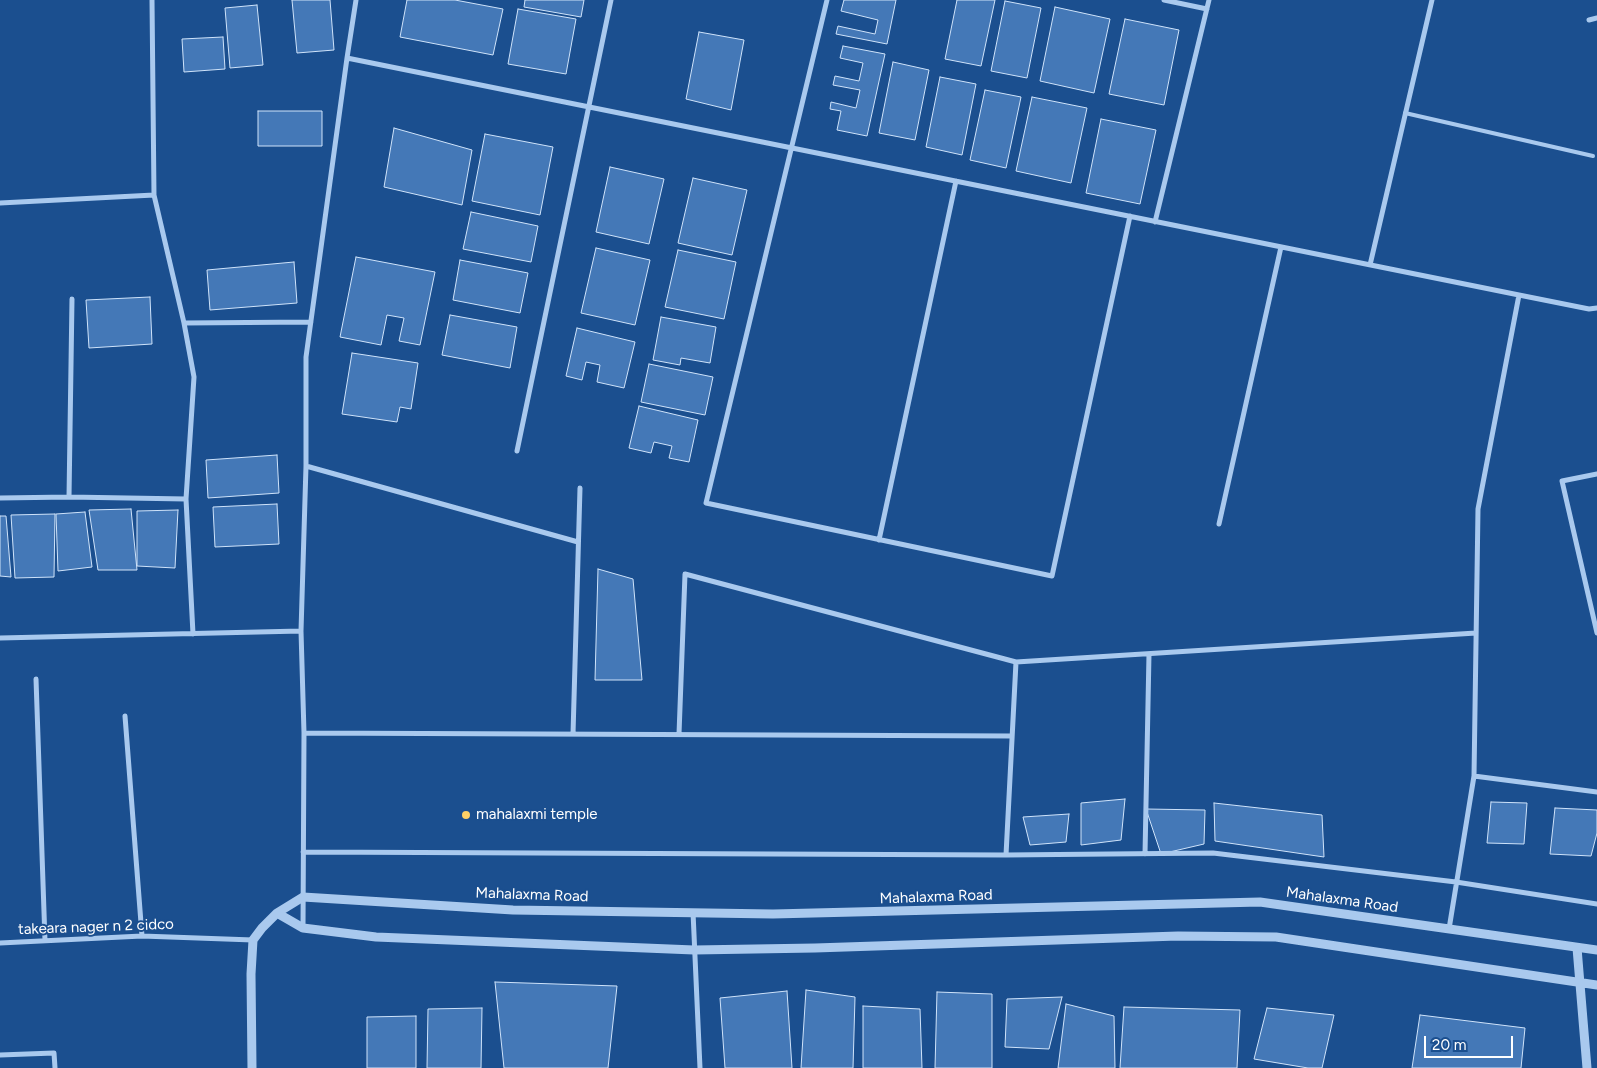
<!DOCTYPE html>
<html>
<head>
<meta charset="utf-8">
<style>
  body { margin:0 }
  #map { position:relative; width:1597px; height:1068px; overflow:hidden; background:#1b4f8f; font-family:Figtree,sans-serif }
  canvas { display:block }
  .scale { position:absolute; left:1424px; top:1036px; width:89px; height:22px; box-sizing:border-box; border:2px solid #fff; border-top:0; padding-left:6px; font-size:15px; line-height:18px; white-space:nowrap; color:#fff; -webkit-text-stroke:4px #1b4f8f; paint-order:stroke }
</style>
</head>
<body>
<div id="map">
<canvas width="1597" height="1068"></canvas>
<div class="scale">20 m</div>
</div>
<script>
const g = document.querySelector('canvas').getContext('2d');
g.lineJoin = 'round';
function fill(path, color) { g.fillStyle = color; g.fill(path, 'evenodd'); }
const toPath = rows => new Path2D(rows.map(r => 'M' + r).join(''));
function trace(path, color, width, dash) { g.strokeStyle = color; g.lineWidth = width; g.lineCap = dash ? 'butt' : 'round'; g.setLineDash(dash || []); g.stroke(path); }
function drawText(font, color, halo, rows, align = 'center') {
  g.font = font + ' Figtree,sans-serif'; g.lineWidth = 4; g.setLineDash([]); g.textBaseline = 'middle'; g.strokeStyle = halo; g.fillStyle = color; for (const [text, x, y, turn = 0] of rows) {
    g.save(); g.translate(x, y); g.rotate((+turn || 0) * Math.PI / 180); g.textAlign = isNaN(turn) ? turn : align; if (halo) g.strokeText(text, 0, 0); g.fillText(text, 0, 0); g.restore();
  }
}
const building = toPath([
  [292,0,330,0,334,50,297,53,292,0],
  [407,0,455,0,503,9,493,55,400,37,407,0],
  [525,0,584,0,581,17,524,7,525,0],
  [844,0,896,0,887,44,836,34,838,26,875,34,878,20,841,11,844,0],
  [957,0,995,0,981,66,945,59,957,0],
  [1005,1,1041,8,1027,78,991,71,1005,1],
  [257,5,263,65,230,68,225,8,257,5],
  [1055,7,1110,19,1094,93,1040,81,1055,7],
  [518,9,576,19,566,74,508,64,518,9],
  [1125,19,1179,30,1164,105,1109,94,1125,19],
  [699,32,744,40,731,110,686,99,699,32],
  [223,37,225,69,184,72,182,39,223,37],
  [843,46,885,54,867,136,837,130,841,111,830,109,831,102,856,108,860,90,833,85,835,76,859,81,863,63,840,58,843,46],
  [893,62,929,70,915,140,879,133,893,62],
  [940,77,976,84,962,155,926,147,940,77],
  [985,90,1021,97,1006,168,970,160,985,90],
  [1032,97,1087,108,1071,183,1016,171,1032,97],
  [258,111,322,111,322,146,258,146,258,111],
  [1101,119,1156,130,1140,204,1086,193,1101,119],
  [394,128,472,150,462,205,384,187,394,128],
  [485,134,553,147,540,215,472,201,485,134],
  [610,167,664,179,649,244,596,232,610,167],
  [693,178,747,190,732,255,678,243,693,178],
  [471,212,538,226,531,262,463,249,471,212],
  [596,248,650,260,635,325,581,313,596,248],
  [678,250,736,262,724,319,665,307,678,250],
  [356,257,435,272,420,345,399,341,404,318,387,315,381,345,340,337,356,257],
  [460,260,528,273,520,313,453,300,460,260],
  [294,262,297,303,210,310,207,270,294,262],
  [150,297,152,344,89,348,86,300,150,297],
  [450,315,517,327,510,368,442,355,450,315],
  [661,317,716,327,710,363,681,358,680,365,653,360,661,317],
  [577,328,635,342,624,388,597,382,600,365,586,362,582,380,566,376,577,328],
  [352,353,418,363,411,409,400,407,397,422,342,414,352,353],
  [649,364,713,377,705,415,641,402,649,364],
  [639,406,698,420,689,462,669,458,672,446,654,442,651,453,629,448,639,406],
  [277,455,279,493,208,498,206,460,277,455],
  [277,504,279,544,215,547,213,507,277,504],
  [131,509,137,570,98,570,89,510,131,509],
  [178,510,175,568,137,566,137,511,178,510],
  [85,512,92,567,58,571,56,514,85,512],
  [55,514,54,577,15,578,11,515,55,514],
  [0,516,6,516,11,577,0,576,0,516],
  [598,569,633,579,642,680,595,680,598,569],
  [1125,799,1121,840,1081,845,1081,803,1125,799],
  [1491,802,1527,803,1524,844,1487,843,1491,802],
  [1214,803,1322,815,1324,857,1215,841,1214,803],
  [1555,808,1597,810,1597,833,1591,856,1550,854,1555,808],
  [1146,809,1205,810,1204,844,1161,854,1146,809],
  [1069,814,1066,842,1030,845,1023,817,1069,814],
  [495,982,617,986,608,1068,504,1068,495,982],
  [806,990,855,997,853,1068,801,1068,806,990],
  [787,991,792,1068,725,1068,720,998,787,991],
  [937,992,992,994,992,1068,935,1068,937,992],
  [1062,997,1049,1049,1005,1047,1007,999,1062,997],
  [1066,1004,1114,1016,1115,1068,1058,1068,1066,1004],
  [863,1006,920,1009,922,1068,863,1068,863,1006],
  [1124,1007,1240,1010,1237,1068,1120,1068,1124,1007],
  [482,1008,481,1068,427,1068,428,1009,482,1008],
  [1267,1008,1334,1015,1322,1068,1308,1068,1254,1059,1267,1008],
  [1420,1015,1525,1028,1521,1068,1412,1068,1420,1015],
  [416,1016,416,1068,367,1068,367,1017,416,1016]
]);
const service = toPath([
  [1405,113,1593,156]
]);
const minor = toPath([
  [152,0,154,195,184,323,194,377,186,499,193,634],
  [827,0,706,503,1052,576,1130,216],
  [1164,0,1207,9],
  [1589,20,1597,18],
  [347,58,1519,295,1589,309,1597,308],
  [0,203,154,195],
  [1155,222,1209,0],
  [1370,265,1432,0],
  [184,323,311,322],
  [517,451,611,0],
  [306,466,578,542],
  [1597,474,1562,481,1597,633],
  [69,497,72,299],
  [0,498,69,497,186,499],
  [1219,524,1281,247],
  [879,540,956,181],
  [0,638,301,631],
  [36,679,45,941],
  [125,716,142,936],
  [304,733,1012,736],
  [573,734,580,488],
  [679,734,685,574,1016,662,1476,633],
  [1474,776,1597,792],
  [303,852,1006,855,1213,853,1456,882,1597,904],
  [1145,854,1149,654],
  [1006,855,1016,662],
  [693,912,700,1068],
  [303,928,304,733,301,631,306,466,306,357,347,58,356,0],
  [1449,929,1474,776,1478,509,1519,295],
  [0,943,142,936,253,940],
  [0,1055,54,1053,55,1068]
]);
const tertiary = toPath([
  [277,913,303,928,376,937,694,950,815,948,1178,936,1276,937,1597,985],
  [1577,948,1587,1068],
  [252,1068,251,974,253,940,262,928,277,913,303,897,513,910,773,914,1260,902,1597,950]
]);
const markers = [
  [466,815,5,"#ffd166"]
];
const poiNames = [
  ["mahalaxmi temple",476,815]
];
const streetNames = [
  ["Mahalaxma Road",532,895,2],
  ["Mahalaxma Road",936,897,-2],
  ["Mahalaxma Road",1342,900,8],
  ["takeara nager n 2 cidco",96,927,-2]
];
fill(building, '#4478b7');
trace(building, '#cfe3fa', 1);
trace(service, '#a9c9ee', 4);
trace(minor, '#a9c9ee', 5);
trace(tertiary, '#a9c9ee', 9);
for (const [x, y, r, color] of markers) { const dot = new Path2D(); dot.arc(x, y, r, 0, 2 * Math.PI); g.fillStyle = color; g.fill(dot); trace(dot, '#1b4f8f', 2); }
drawText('15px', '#fff', '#1b4f8f', poiNames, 'left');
drawText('15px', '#fff', '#1b4f8f', streetNames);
</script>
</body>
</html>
